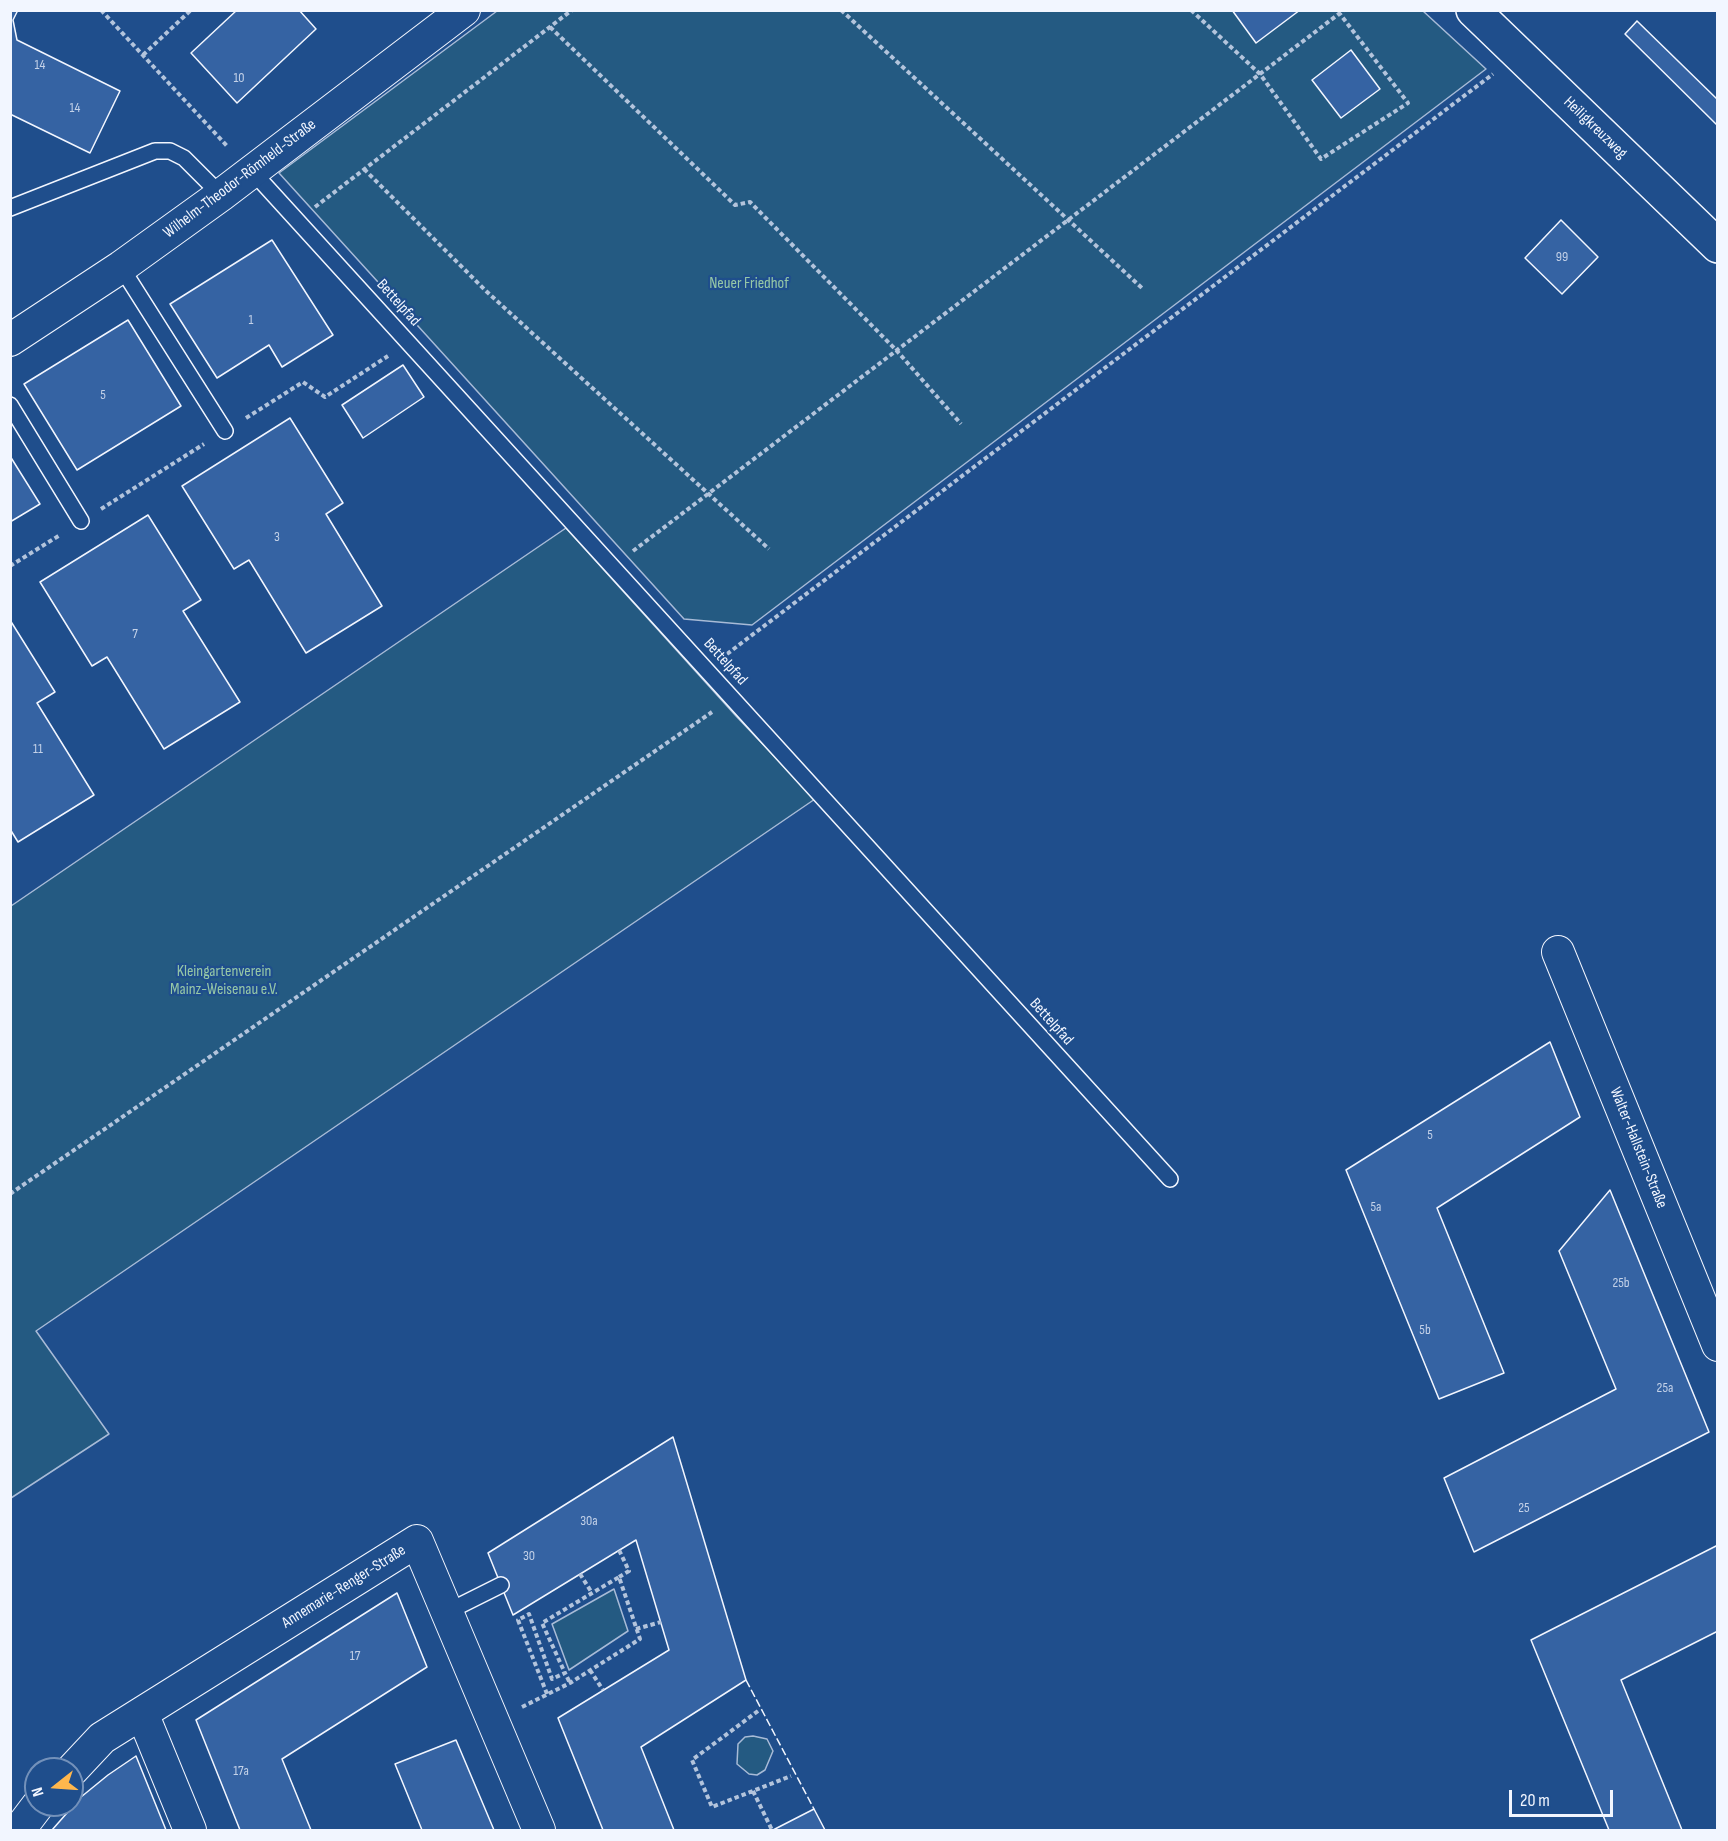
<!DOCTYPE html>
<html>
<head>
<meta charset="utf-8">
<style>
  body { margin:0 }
  #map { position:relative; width:1728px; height:1841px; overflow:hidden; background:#1f4e8c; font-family:"Sofia Sans Condensed",sans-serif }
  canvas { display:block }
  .frame { position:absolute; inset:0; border:12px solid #f2f6ff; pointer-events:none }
  .north { position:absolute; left:24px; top:1757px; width:60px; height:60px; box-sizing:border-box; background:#1f4e8c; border:2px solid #7391ba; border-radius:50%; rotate:253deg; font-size:16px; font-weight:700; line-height:24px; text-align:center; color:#f2f6ff }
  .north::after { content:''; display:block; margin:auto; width:21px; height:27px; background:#ffb74d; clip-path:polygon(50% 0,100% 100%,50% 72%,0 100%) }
  .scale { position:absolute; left:1509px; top:1790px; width:104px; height:27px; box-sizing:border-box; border:3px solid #f2f6ff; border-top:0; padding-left:8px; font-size:18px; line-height:21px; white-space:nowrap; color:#f2f6ff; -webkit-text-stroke:4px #1f4e8c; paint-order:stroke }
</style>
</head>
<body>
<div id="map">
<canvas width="1728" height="1841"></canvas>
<div class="frame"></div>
<div class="north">N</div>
<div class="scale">20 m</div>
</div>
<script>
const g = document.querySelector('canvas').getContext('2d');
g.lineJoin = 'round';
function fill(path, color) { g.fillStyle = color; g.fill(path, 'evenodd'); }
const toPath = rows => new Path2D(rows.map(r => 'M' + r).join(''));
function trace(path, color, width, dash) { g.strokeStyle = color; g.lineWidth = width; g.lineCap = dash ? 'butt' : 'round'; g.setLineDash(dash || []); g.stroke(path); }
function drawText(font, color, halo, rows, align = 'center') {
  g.font = font + ' "Sofia Sans Condensed",sans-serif'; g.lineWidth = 4.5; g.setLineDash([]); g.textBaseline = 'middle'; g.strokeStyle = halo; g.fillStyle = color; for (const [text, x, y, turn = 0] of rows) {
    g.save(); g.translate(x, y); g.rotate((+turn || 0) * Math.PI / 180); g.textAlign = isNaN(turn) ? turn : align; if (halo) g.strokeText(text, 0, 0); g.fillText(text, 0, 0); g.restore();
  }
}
const green = toPath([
  [497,11,1423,11,1486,69,752,625,684,619,279,173,497,11],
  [566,528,736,716,815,799,36,1331,109,1434,11,1498,11,906,566,528],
  [614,1589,628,1631,569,1670,552,1624,614,1589],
  [753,1736,767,1739,773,1751,765,1770,757,1775,749,1774,737,1764,738,1744,745,1737,753,1736]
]);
const building = toPath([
  [10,10,18,10,13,20,17,40,120,91,90,153,10,114,10,10],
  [237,10,299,10,316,29,237,103,191,53,237,10],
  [1232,10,1300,10,1256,43,1232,10],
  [1637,21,1718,100,1718,126,1625,34,1637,21],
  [1351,50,1380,89,1341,118,1312,80,1351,50],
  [1561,220,1598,257,1562,294,1525,258,1561,220],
  [272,240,333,335,282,367,269,345,217,378,170,304,272,240],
  [128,320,181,406,77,470,24,384,128,320],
  [403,365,424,397,363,438,342,405,403,365],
  [290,418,343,503,326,514,382,606,306,653,249,560,234,569,182,486,290,418],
  [10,456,40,504,10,522,10,456],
  [148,515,201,600,183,611,240,702,164,749,107,657,92,666,40,582,148,515],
  [10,620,55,692,37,703,94,795,18,842,10,829,10,620],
  [1550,1042,1580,1117,1437,1208,1504,1373,1439,1399,1346,1170,1550,1042],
  [1610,1190,1709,1432,1474,1552,1444,1478,1616,1389,1559,1251,1610,1190],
  [673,1437,746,1680,641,1747,674,1830,603,1830,558,1718,669,1650,636,1540,513,1615,488,1553,673,1437],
  [1718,1545,1718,1631,1621,1680,1682,1830,1609,1830,1531,1640,1718,1545],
  [397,1593,427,1667,282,1759,311,1830,240,1830,196,1720,397,1593],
  [456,1740,494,1830,422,1830,395,1764,456,1740],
  [136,1756,166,1830,52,1830,81,1797,108,1775,136,1756],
  [814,1809,825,1830,773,1830,814,1809]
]);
const path = toPath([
  [101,10,228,147],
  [841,10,1143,289],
  [1191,10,1260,74,1321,159,1408,103,1340,14],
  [550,27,735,205,750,202,897,351,961,424],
  [143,55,191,10],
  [364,169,486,291,769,549],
  [315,207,572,10],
  [246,418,303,382,325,397,388,356],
  [101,509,204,444],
  [633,551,1344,10],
  [10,566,60,535],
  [727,654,1493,74],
  [10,1194,712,712],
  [580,1574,592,1593],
  [619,1577,629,1571,619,1550],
  [636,1629,661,1622],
  [590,1670,603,1690],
  [547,1694,518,1620,529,1614,552,1679,565,1673,570,1683],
  [522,1707,570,1683,640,1639,619,1577,542,1623,565,1673],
  [758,1711,692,1760,712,1807,791,1776],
  [753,1791,772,1830]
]);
const service = toPath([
  [252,171,1170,1179],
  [10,208,155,151,170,151,184,158,221,195],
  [121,267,225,431],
  [10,405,81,521],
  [447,1612,501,1585]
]);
const minor = toPath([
  [10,340,121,267,221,195,464,10],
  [1558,952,1718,1345],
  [142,1713,190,1830],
  [72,1770,102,1738,417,1541,539,1830],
  [19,1830,38,1805]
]);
const tertiary = toPath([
  [1473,10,1718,246]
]);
const fence = toPath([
  [746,1680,814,1809]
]);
const numberNames = [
  ["14",40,65],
  ["10",239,78],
  ["14",75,108],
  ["99",1562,257],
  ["1",251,320],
  ["5",103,395],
  ["3",277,537],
  ["7",135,634],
  ["11",38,749],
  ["5",1430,1135],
  ["5a",1376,1207],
  ["25b",1621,1283],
  ["5b",1425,1330],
  ["25a",1665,1388],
  ["25",1524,1508],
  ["30a",589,1521],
  ["30",529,1556],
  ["17",355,1656],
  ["17a",241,1771]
];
const streetNames = [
  ["Heiligkreuzweg",1595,128,44],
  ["Wilhelm-Theodor-Römheld-Straße",240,179,-37],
  ["Bettelpfad",398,303,48],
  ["Bettelpfad",725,662,48],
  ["Bettelpfad",1051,1022,48],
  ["Walter-Hallstein-Straße",1638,1148,68],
  ["Annemarie-Renger-Straße",344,1587,-32]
];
const parkNames = [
  ["Neuer Friedhof",749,284],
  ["Kleingartenverein",224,972],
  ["Mainz-Weisenau e.V.",224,990]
];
fill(green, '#245a82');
trace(green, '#a8bbd7', 1.5);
fill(building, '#3563a3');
trace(building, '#f2f6ff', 1.5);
trace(service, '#f2f6ff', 18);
trace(minor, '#f2f6ff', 34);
trace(tertiary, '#f2f6ff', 36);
trace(path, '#b3c4dc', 4, [4.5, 3]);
trace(service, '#1f4e8c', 15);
trace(minor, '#1f4e8c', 32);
trace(tertiary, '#1f4e8c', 33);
trace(fence, '#f2f6ff', 1.5, [8, 3]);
drawText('14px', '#c3d1e8', null, numberNames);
drawText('16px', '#f2f6ff', '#1f4e8c', streetNames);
drawText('16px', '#97c8a6', '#1f4e8c', parkNames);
</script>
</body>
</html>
